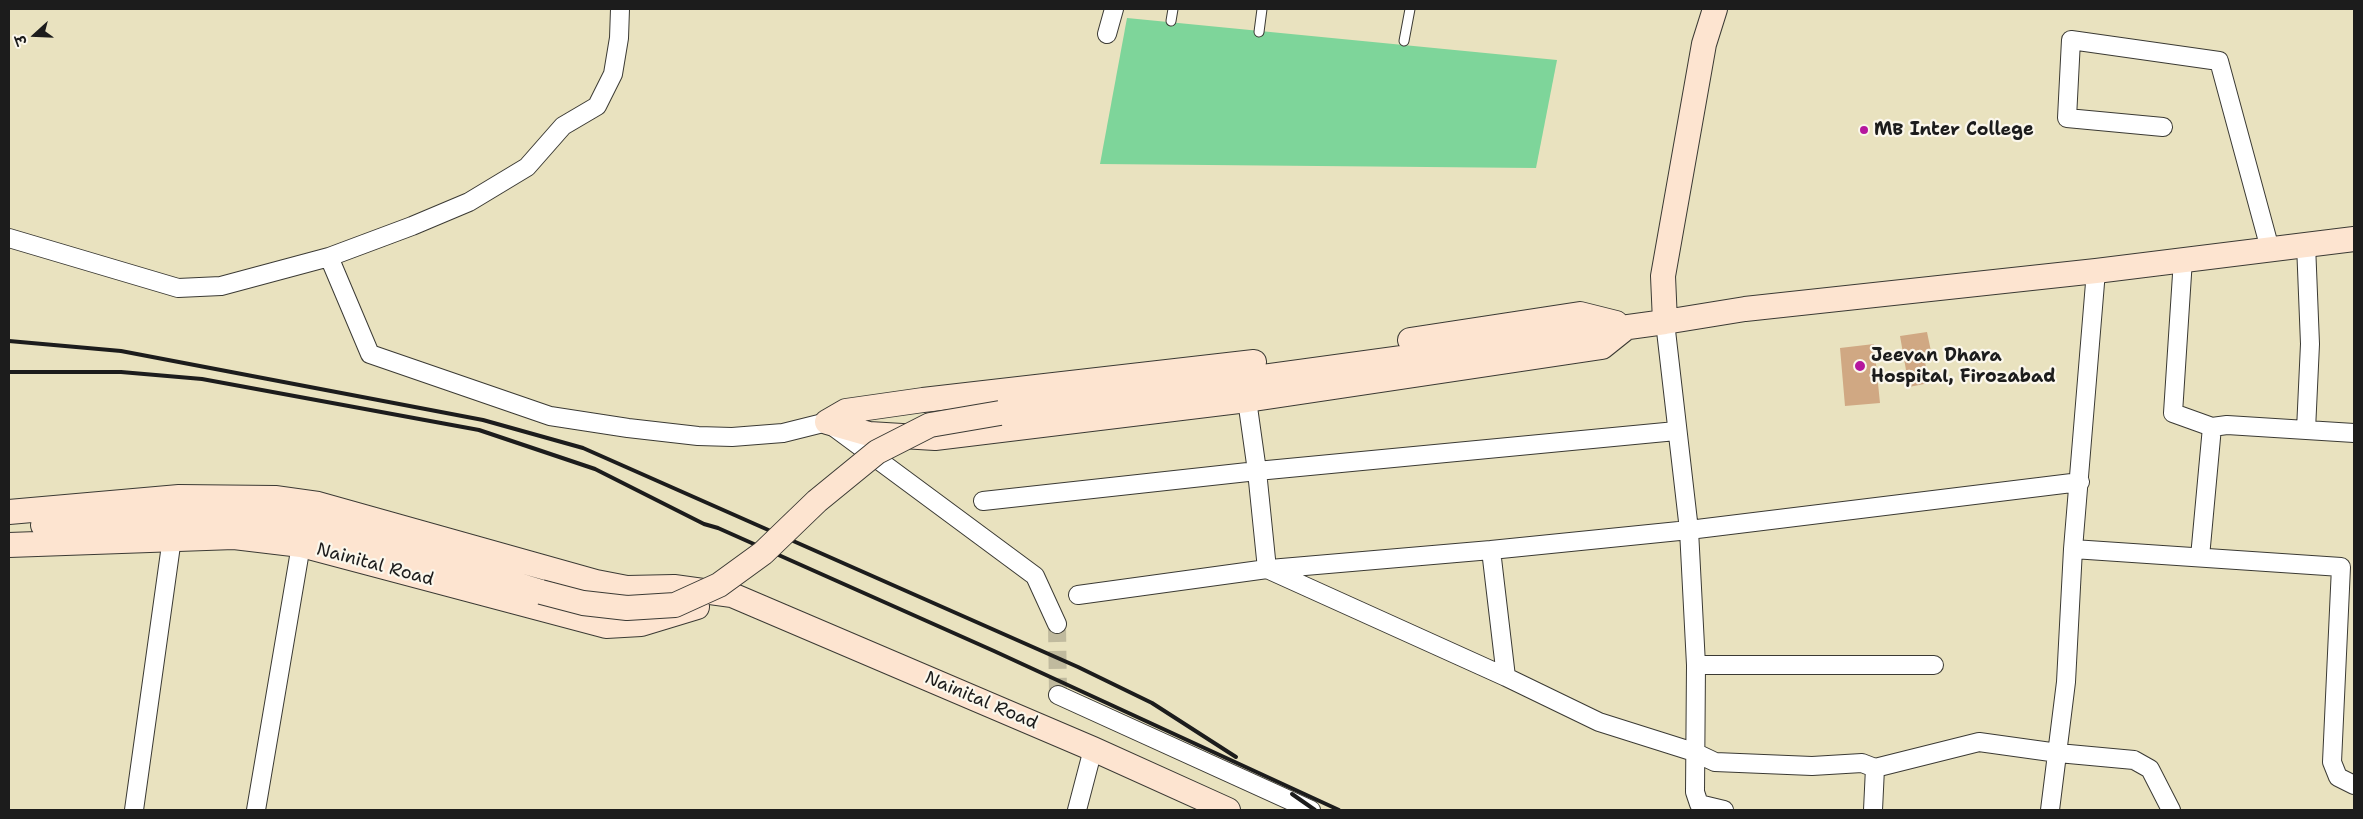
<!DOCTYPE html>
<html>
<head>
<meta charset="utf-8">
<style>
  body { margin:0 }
  #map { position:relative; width:2363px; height:819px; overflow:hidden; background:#e9e2bf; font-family:"Shantell Sans","Playpen Sans Deva",sans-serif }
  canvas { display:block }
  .frame { position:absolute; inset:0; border:10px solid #1c1c1c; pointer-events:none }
  .north { position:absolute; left:10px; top:10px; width:50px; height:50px; -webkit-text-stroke:4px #fbf7ec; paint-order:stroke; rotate:250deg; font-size:14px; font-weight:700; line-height:20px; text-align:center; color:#1c1c1c }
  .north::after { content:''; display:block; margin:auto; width:18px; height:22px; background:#1c1c1c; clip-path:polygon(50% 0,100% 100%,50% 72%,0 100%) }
</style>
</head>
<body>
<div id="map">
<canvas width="2363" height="819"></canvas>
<div class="frame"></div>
<div class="north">उ</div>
</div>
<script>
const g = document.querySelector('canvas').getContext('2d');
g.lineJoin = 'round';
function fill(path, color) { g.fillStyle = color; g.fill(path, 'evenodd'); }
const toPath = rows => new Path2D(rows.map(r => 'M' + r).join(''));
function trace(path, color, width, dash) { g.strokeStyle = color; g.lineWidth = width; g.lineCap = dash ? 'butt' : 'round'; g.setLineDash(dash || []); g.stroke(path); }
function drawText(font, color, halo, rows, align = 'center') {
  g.font = font + ' "Shantell Sans",sans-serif'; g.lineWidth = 4.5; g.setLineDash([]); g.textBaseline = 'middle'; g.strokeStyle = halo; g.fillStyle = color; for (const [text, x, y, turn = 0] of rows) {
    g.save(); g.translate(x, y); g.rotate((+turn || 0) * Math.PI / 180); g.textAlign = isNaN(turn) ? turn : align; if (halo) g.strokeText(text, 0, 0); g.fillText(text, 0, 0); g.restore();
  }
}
const green = toPath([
  [1127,18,1557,60,1536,168,1100,164]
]);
const building = toPath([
  [1927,332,1933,361,1925,362,1929,383,1909,387,1900,336],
  [1874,344,1880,403,1845,406,1840,348]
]);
const streetTunnel = toPath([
  [1057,624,1058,695]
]);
const lane = toPath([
  [1171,21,1173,9],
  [1259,32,1262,9],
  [1404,41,1410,9]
]);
const street = toPath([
  [1107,34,1114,9],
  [2163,127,2067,118,2071,40,2219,61,2270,249],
  [9,238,178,288,221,286,329,257,412,226,469,202,527,167,563,126,597,106,613,74,619,38,620,9],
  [329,257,370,354,550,416,628,428,698,436,732,437,783,433,827,422,1035,576,1057,624],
  [2183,259,2173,413,2212,427,2227,425,2354,433],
  [1665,322,1689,530,1696,665,1695,792,1699,804,1724,810],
  [2306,430,2310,344,2306,244],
  [2080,482,1689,530,1491,550,1506,677,1599,722,1694,752,1715,762,1812,766,1862,763,1875,768,1979,742,2058,753,2134,760,2150,769,2171,810],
  [983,501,1257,471,1676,431],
  [2073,549,2341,567,2332,762,2338,777,2354,785],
  [2200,557,2212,427],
  [1267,569,1506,677],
  [1270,569,1491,550],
  [1078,595,1267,569,1257,471,1247,400],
  [1696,665,1934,665],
  [1058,695,1311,810],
  [134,810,172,538],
  [256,810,301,545],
  [1077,810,1093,749],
  [1873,810,1875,768],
  [2050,810,2066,682,2073,549,2096,271]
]);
const secondary = toPath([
  [1665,322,1663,276,1704,44,1715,9],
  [1410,340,1580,314,1616,323],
  [1000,413,1665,322,1745,309,2096,271,2354,239],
  [827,422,869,434,935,438,1247,400,1602,347,1627,327],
  [827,422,846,411,923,400,1254,362],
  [9,512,179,497,275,498,318,504,596,582,627,588,674,587,732,595,1093,749,1228,810],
  [43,525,215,516,303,523,368,539,541,592],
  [9,545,234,537,301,545,606,626,641,624,697,607]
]);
const rail = toPath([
  [9,341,121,351,483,420,583,448,1078,667,1152,703,1236,757],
  [9,372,121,372,202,379,479,430,595,469,704,524,718,528,994,651,1339,810],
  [1292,794,1315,810]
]);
const secondaryBridge = toPath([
  [541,592,583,603,627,608,675,605,719,585,763,553,817,501,877,452,930,425,1000,413]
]);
const markers = [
  [1864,130,5,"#b5179e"],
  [1860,366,6,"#b5179e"]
];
const poiNames = [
  ["MB Inter College",1874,130],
  ["Jeevan Dhara",1871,356],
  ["Hospital, Firozabad",1871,377]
];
const streetNames = [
  ["Nainital Road",375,565,15],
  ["Nainital Road",981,701,23]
];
fill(green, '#7ed59a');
fill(building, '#d0a883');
trace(streetTunnel, '#c0ba9e', 18, [18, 9]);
trace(lane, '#3b3a34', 11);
trace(street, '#3b3a34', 20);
trace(secondary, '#3b3a34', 26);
trace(lane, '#fff', 9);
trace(street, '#fff', 18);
trace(secondary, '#fde4d0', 24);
trace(rail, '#1c1c1c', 4);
trace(secondaryBridge, '#3b3a34', 26, []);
trace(secondaryBridge, '#fde4d0', 24);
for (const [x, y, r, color] of markers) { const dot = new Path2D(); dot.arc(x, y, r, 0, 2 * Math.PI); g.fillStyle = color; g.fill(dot); trace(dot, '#fbf7ec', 2); }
drawText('bold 18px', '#1c1c1c', '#fbf7ec', poiNames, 'left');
drawText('18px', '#1c1c1c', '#fbf7ec', streetNames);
</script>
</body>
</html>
